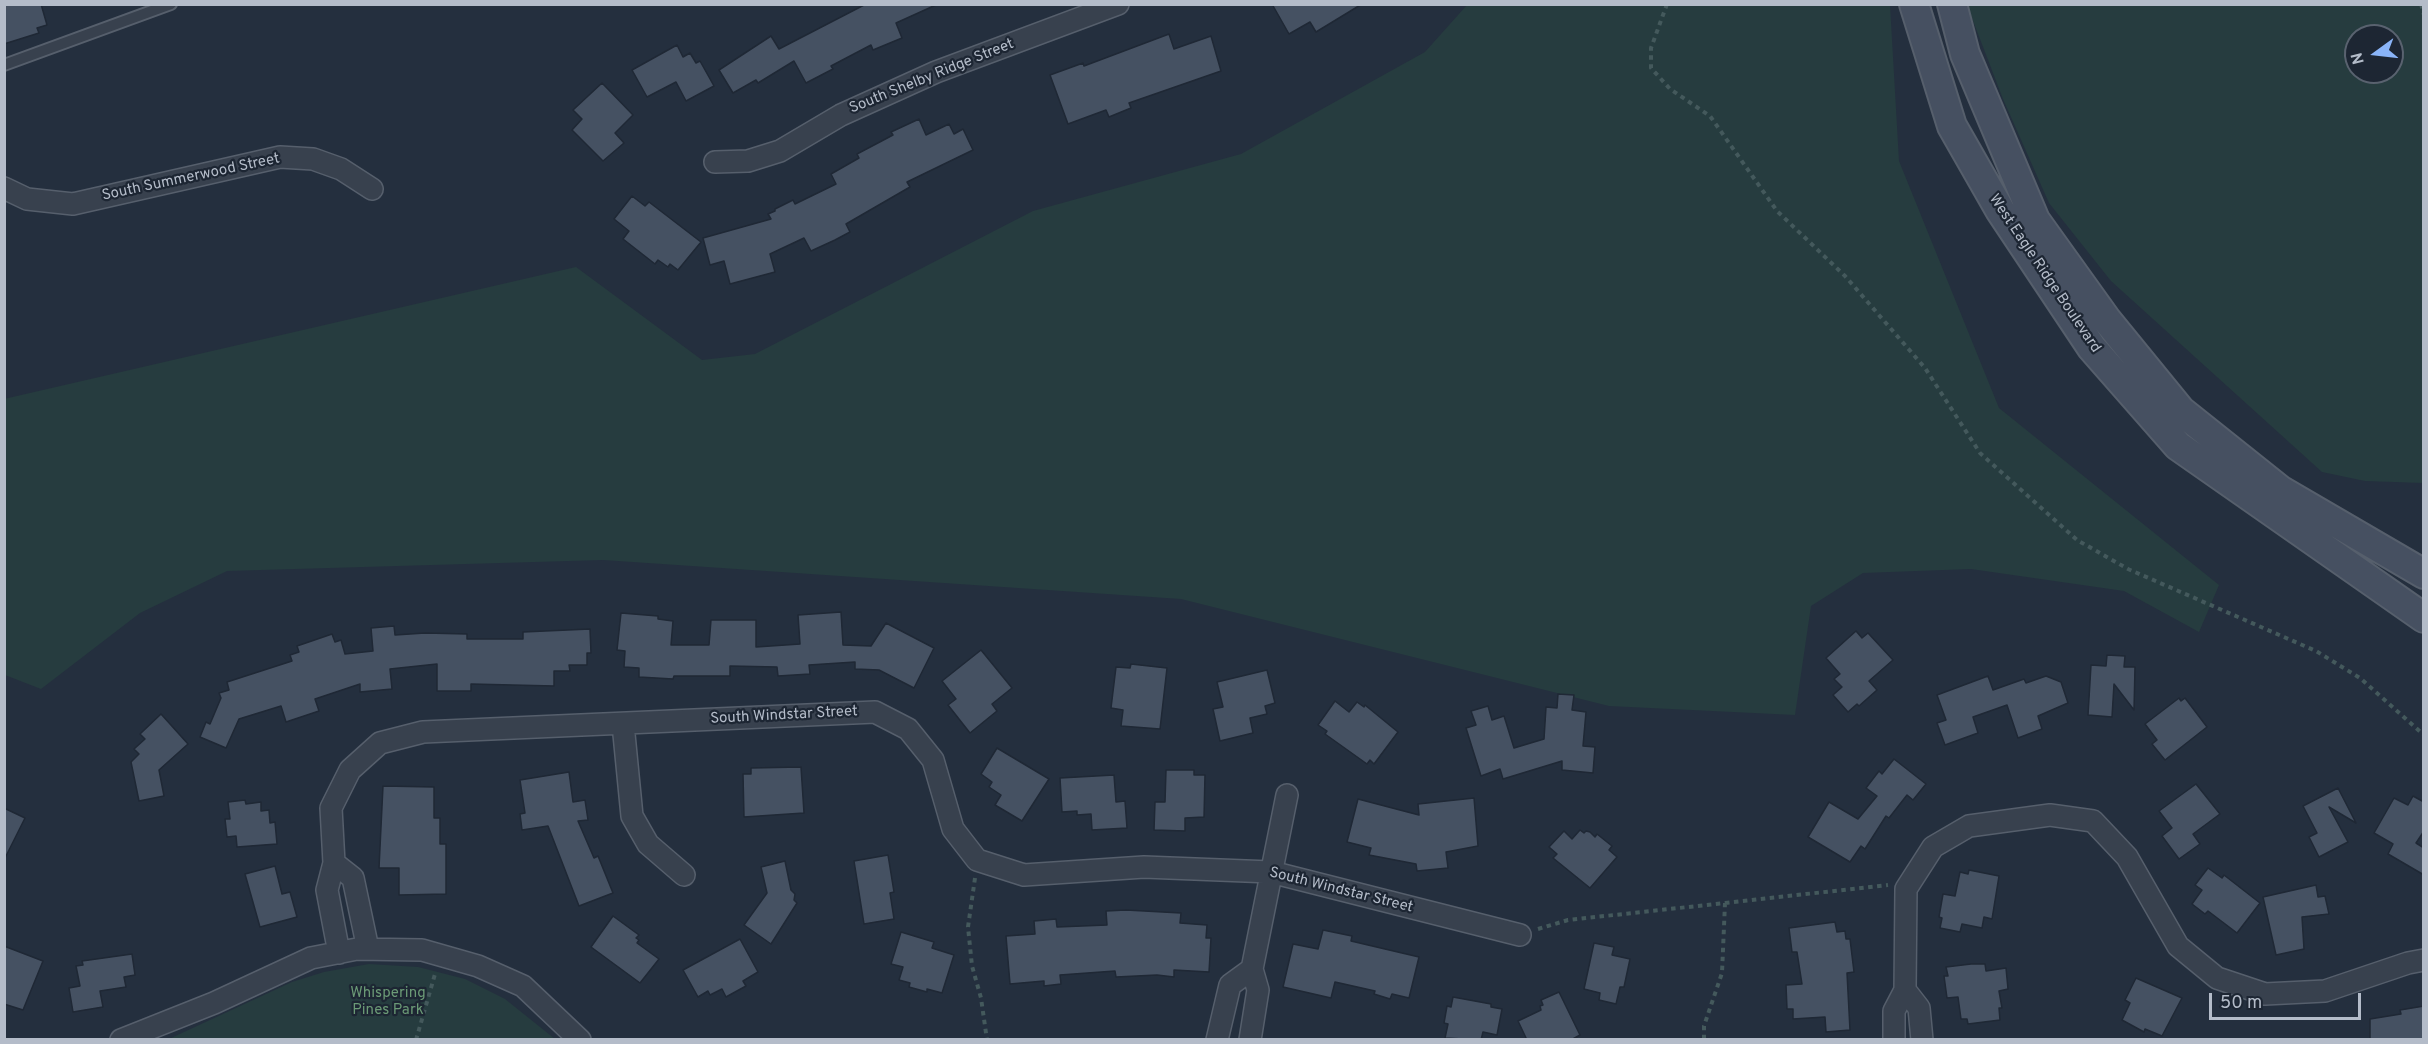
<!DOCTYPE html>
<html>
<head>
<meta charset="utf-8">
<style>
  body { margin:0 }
  #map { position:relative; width:2428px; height:1044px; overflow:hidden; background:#242f3e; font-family:Overpass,sans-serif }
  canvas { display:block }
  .frame { position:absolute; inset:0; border:6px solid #b4bcc9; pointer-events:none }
  .north { position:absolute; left:2344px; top:24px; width:60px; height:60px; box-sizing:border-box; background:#1d2633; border:2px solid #59626f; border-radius:50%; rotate:255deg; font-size:16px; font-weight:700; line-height:24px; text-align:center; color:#b4bcc9 }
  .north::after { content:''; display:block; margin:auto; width:21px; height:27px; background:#8ab4f8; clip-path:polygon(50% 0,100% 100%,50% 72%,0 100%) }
  .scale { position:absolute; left:2209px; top:993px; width:152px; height:27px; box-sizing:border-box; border:3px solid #b4bcc9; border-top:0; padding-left:8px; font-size:18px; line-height:21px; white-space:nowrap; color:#b4bcc9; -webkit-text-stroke:4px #1d2633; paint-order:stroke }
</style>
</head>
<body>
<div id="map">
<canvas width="2428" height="1044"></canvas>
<div class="frame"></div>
<div class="north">N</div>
<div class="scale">50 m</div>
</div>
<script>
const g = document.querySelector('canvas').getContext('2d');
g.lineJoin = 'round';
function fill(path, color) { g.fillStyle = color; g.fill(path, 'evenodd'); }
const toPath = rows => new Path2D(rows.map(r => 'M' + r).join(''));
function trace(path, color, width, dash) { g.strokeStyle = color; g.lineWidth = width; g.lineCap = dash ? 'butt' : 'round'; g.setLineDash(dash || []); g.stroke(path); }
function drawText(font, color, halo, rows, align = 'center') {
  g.font = font + ' Overpass,sans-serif'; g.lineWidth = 4.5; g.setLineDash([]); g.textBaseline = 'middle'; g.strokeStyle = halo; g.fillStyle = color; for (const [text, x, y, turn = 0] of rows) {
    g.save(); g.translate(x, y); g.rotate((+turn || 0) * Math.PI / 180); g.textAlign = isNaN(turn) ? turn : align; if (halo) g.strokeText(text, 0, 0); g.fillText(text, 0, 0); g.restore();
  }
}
const green = toPath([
  [1467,5,1890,5,1899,161,1999,408,2219,585,2199,632,2124,591,1971,569,1863,573,1811,606,1795,715,1609,706,1181,599,603,560,227,571,140,613,41,689,5,675,4,399,576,267,702,360,755,354,1033,211,1241,154,1425,52],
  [1967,5,2423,5,2423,483,2365,481,2322,472,2111,281,2049,203,2003,99],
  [2356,36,2392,36,2392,72,2356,72],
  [369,964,418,967,465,979,505,999,555,1039,169,1039,292,982,324,972]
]);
const building = toPath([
  [4,4,41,4,47,25,37,28,39,33,4,44,4,4],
  [866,4,938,4,896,23,902,38,873,50,871,45,831,66,833,69,806,83,794,61,758,83,756,80,733,93,719,70,771,36,779,49,866,4],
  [1272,4,1362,4,1316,32,1310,22,1289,34,1272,4],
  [1169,34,1174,49,1211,36,1221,71,1129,103,1131,108,1109,117,1106,110,1068,124,1050,75,1083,63,1084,66,1169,34],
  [677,45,683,57,690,53,696,63,700,61,714,86,686,101,676,82,647,97,632,70,677,45],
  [602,83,633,115,615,133,624,143,603,161,572,130,582,119,573,110,602,83],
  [919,119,926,135,949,124,954,134,963,129,973,150,907,182,910,187,846,224,850,232,835,240,811,251,804,238,770,254,775,272,730,284,724,261,710,265,703,238,771,219,768,214,775,211,775,209,793,200,795,204,836,184,831,174,859,158,857,154,893,135,891,132,919,119],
  [632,196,645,206,649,202,701,242,678,270,670,264,668,267,658,260,655,264,623,239,629,231,614,219,632,196],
  [841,612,843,645,871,646,886,623,934,648,914,688,879,670,855,669,855,662,809,665,810,674,778,676,777,667,730,666,730,676,674,676,673,679,639,677,639,668,624,667,625,651,617,650,621,613,658,616,658,619,673,621,671,645,709,645,711,620,756,620,756,647,800,644,798,615,841,612],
  [394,626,395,635,425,633,467,634,467,639,523,639,523,632,590,629,591,653,587,653,587,665,569,665,570,671,554,671,554,686,471,684,471,691,437,691,437,664,390,669,392,689,360,692,360,684,315,699,319,711,286,722,281,706,239,719,226,748,200,737,206,722,210,724,221,698,219,693,229,690,227,682,292,661,290,655,299,652,297,646,332,634,335,642,341,640,345,654,373,651,371,628,394,626],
  [1856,631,1862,638,1868,633,1893,660,1869,681,1877,690,1859,706,1857,704,1848,712,1833,695,1842,687,1834,679,1840,674,1826,658,1856,631],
  [981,650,1012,688,992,704,997,711,970,733,948,705,956,699,942,681,981,650],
  [2107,655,2125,656,2124,667,2135,667,2134,710,2114,684,2112,717,2088,715,2091,665,2106,666,2107,655],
  [1131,664,1167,668,1160,729,1121,726,1123,710,1111,708,1116,667,1130,668,1131,664],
  [1267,670,1275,703,1265,706,1267,714,1250,718,1253,733,1220,741,1213,709,1223,707,1217,682,1267,670],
  [1988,676,1993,690,2024,679,2026,683,2046,676,2061,682,2068,703,2038,716,2042,729,2018,738,2007,705,1973,717,1978,733,1945,745,1937,723,1946,720,1937,695,1988,676],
  [1558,694,1574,695,1572,710,1586,712,1583,746,1595,747,1593,773,1562,770,1562,761,1503,779,1500,769,1481,776,1466,728,1476,725,1471,711,1488,706,1492,720,1504,716,1514,748,1544,739,1546,707,1557,708,1558,694],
  [2179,698,2181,701,2185,698,2207,727,2165,760,2152,744,2157,740,2145,724,2179,698],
  [1335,701,1349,712,1357,702,1364,707,1365,705,1398,732,1374,764,1370,760,1367,764,1325,734,1327,731,1318,725,1335,701],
  [161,714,188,744,159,770,164,796,139,801,131,762,139,754,134,749,145,739,140,734,161,714],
  [997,748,1049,779,1022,821,995,805,1001,795,989,787,992,782,981,774,997,748],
  [1894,759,1926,784,1913,800,1907,795,1889,818,1886,816,1865,849,1861,846,1850,862,1808,837,1829,802,1858,819,1877,796,1866,788,1879,771,1882,774,1894,759],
  [801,767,804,813,744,817,743,774,751,774,751,768,801,767],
  [1166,770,1194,770,1194,775,1205,775,1204,817,1185,818,1185,831,1154,830,1155,802,1165,802,1166,770],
  [569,772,573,802,585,800,588,820,578,821,594,858,598,856,613,893,579,906,548,826,522,830,520,814,525,813,520,780,569,772],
  [1114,775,1116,802,1125,801,1127,828,1092,830,1091,814,1077,815,1077,811,1062,812,1060,778,1114,775],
  [2196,784,2220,814,2193,834,2200,844,2179,859,2162,836,2172,828,2159,811,2196,784],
  [383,786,434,787,434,818,440,818,440,844,446,844,446,894,399,895,399,868,379,868,383,786],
  [2338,788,2356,823,2329,807,2348,842,2319,857,2309,837,2317,833,2303,806,2338,788],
  [2413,796,2424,802,2424,831,2416,843,2424,848,2424,875,2388,854,2393,844,2374,833,2394,798,2408,805,2413,796],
  [1474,798,1478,846,1446,852,1448,868,1417,871,1416,864,1369,855,1371,848,1347,842,1358,799,1419,815,1418,804,1474,798],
  [245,800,246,804,261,802,261,811,269,810,270,823,275,822,277,844,237,847,236,836,227,837,225,819,230,819,228,802,245,800],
  [4,808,25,818,4,860,4,808],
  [1580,830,1584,833,1586,831,1590,832,1595,837,1597,834,1612,846,1609,850,1617,857,1590,888,1553,858,1557,854,1549,847,1564,831,1572,839,1580,830],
  [888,855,894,892,890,893,894,919,864,924,854,861,888,855],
  [785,861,791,890,795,894,794,900,797,903,771,944,744,925,767,893,761,867,785,861],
  [275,866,282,894,290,892,297,917,260,927,245,874,275,866],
  [2208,868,2222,878,2224,875,2260,903,2237,933,2208,911,2205,914,2192,904,2202,890,2195,885,2208,868],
  [1969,870,1999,876,1992,919,1984,917,1982,928,1962,924,1960,932,1940,928,1942,918,1939,917,1943,894,1955,896,1960,872,1968,874,1969,870],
  [2316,885,2318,897,2325,896,2329,914,2302,917,2304,949,2276,955,2263,897,2316,885],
  [1126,910,1181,913,1180,923,1207,925,1206,938,1211,938,1209,972,1174,970,1174,977,1157,975,1116,977,1115,971,1060,975,1061,984,1044,986,1044,981,1010,984,1006,936,1035,934,1034,921,1056,919,1057,927,1107,925,1106,911,1126,910],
  [613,916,639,935,636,938,639,940,637,943,659,959,640,983,591,947,613,916],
  [1835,922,1837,932,1845,931,1846,939,1850,939,1854,972,1847,973,1850,1030,1826,1032,1825,1017,1793,1019,1793,1009,1787,1009,1786,985,1802,984,1797,952,1792,952,1789,928,1835,922],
  [1323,930,1352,936,1351,941,1419,957,1409,998,1392,994,1390,999,1374,994,1375,991,1335,982,1331,998,1283,987,1293,944,1318,949,1323,930],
  [901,932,934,942,932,948,954,955,942,993,927,989,927,992,909,987,910,983,899,980,903,967,891,964,901,932],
  [740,939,758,972,743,981,746,986,726,997,722,989,710,995,708,991,698,997,683,970,740,939],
  [1594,943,1614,947,1612,955,1630,959,1624,987,1620,987,1616,1004,1599,1000,1600,993,1584,989,1594,943],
  [4,946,43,961,23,1010,4,1004,4,946],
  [132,954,135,975,124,977,126,987,100,991,103,1007,73,1012,69,988,80,986,76,966,83,965,82,961,132,954],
  [1971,964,1985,964,1986,971,2006,968,2008,989,1999,991,2002,1008,1999,1008,2000,1020,1968,1024,1967,1019,1961,1019,1958,997,1947,998,1944,976,1948,976,1946,967,1971,964],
  [2136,978,2182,998,2162,1036,2145,1029,2144,1032,2122,1020,2130,1003,2125,1000,2136,978],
  [1559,992,1580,1035,1571,1040,1527,1040,1518,1021,1541,1010,1540,1006,1543,1005,1541,1000,1559,992],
  [1453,997,1491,1004,1491,1007,1502,1009,1497,1035,1483,1032,1481,1040,1445,1038,1448,1024,1444,1023,1447,1006,1451,1007,1453,997],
  [2424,1006,2424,1040,2370,1040,2370,1019,2401,1014,2400,1010,2424,1006]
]);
const path = toPath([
  [1667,4,1651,48,1651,68,1670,89,1710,116,1777,211,1845,276,1925,368,1980,453,2077,540,2128,569,2316,651,2360,678,2424,735],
  [2421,4,2424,15],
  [975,878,968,927,972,966,981,998,987,1040],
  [1725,903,1888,885],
  [1538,929,1568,920,1725,903,1722,973,1704,1026,1704,1040],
  [416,1040,435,974]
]);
const lane = toPath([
  [4,65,171,4]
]);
const street = toPath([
  [715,162,748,161,780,151,841,115,936,72,1118,4],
  [4,188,27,199,73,204,280,157,313,159,341,169,372,189],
  [623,724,632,816,648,844,684,875],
  [334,863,353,878,368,949],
  [339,953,327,890,334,863,331,808,350,770,380,743,423,732,875,712,908,729,933,760,953,829,977,860,1024,875,1144,867,1271,872,1520,935],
  [1905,990,1919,1008,1922,1040],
  [121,1040,214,1003,311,958,357,949,422,950,478,966,523,986,580,1040],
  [1217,1040,1230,985,1252,969],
  [1250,1040,1258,990,1252,969,1287,795],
  [1894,1040,1894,1011,1905,990,1906,889,1933,847,1969,826,2050,815,2093,821,2127,857,2178,946,2217,978,2265,994,2325,991,2408,963,2424,960]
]);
const secondary = toPath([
  [1914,4,1952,126,2000,210,2092,348,2178,446,2424,618],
  [1952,4,1965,54,2035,220,2106,319,2181,411,2280,490,2424,574]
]);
const streetNames = [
  ["South Shelby Ridge Street",932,77,-22],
  ["South Summerwood Street",191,178,-12],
  ["West Eagle Ridge Boulevard",2044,274,56],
  ["South Windstar Street",784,716,-3],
  ["South Windstar Street",1341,891,14]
];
const parkNames = [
  ["Whispering",388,994],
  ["Pines Park",388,1011]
];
fill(green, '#263c3f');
fill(building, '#455162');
trace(building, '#1f2835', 1.5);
trace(lane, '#565f6c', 14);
trace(street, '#565f6c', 24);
trace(secondary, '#565f6c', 32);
trace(path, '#44595c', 4, [4.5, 4.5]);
trace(lane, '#38414e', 10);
trace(street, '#38414e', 21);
trace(secondary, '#465061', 28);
drawText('15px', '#b4bcc9', '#1d2633', streetNames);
drawText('15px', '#6b9a76', '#1d2633', parkNames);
</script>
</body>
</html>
